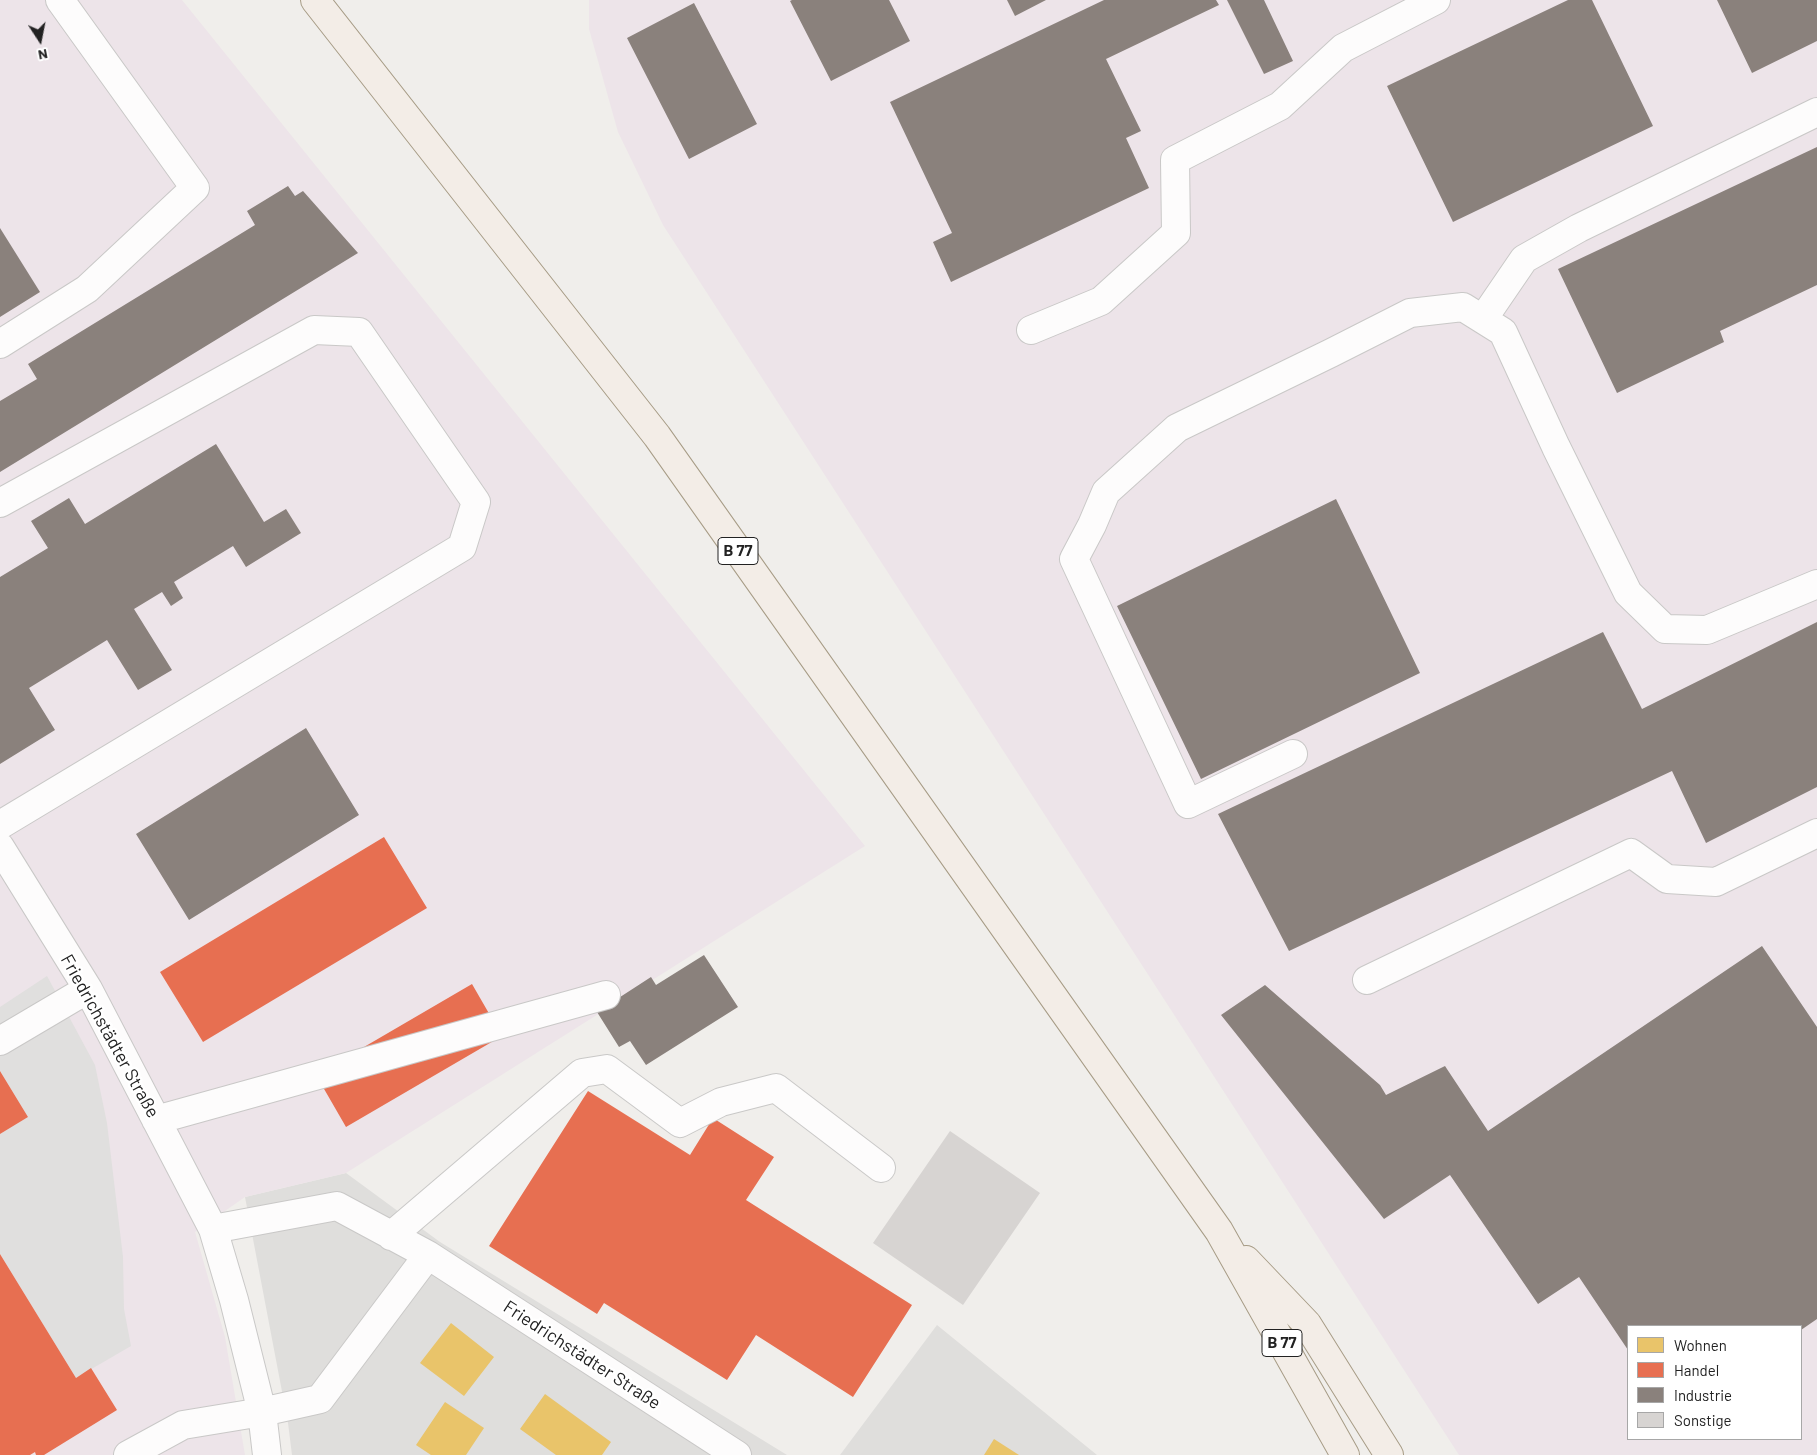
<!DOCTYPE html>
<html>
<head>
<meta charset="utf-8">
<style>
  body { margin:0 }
  #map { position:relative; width:1817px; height:1455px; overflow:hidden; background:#f0eeeb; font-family:Barlow,sans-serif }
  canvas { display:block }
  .legend { position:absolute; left:1627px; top:1325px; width:175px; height:115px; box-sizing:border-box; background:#fff; border:1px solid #a7a7a7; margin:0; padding:6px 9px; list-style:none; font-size:15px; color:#222 }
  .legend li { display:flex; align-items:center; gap:10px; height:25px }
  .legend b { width:25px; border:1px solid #a7a7a7 }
  .north { position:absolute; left:15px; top:15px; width:50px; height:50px; -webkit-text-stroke:4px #fff; paint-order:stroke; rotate:169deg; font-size:14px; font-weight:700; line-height:20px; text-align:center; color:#222 }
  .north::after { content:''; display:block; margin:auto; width:18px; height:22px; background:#222; clip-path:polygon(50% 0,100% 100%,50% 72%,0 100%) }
</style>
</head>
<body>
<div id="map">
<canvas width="1817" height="1455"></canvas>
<ul class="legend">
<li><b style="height:14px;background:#e9c46a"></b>Wohnen</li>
<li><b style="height:14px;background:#e76f51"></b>Handel</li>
<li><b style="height:14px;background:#8a817c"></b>Industrie</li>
<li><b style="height:14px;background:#d7d4d2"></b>Sonstige</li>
</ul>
<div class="north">N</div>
</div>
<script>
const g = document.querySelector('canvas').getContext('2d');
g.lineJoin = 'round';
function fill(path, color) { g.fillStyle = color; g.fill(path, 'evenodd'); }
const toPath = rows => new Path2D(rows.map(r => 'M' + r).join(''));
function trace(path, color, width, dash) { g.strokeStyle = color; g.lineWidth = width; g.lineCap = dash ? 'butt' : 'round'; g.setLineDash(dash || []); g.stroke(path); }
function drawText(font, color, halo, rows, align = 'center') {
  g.font = font + ' Barlow,sans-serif'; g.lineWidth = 5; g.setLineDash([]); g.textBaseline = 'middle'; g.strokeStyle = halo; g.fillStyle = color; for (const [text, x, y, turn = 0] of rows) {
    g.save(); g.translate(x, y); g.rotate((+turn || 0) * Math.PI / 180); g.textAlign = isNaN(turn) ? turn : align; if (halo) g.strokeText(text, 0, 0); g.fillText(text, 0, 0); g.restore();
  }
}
const residential = toPath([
  [346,1173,440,1242,787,1455,292,1455,288,1423,245,1197],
  [937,1325,1097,1455,840,1455]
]);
const industrial = toPath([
  [0,0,182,0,865,846,346,1173,245,1197,195,1232,225,1337,245,1455,0,1455],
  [589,0,1817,0,1817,1455,1459,1455,663,225,618,132,589,29],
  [1628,1326,1801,1326,1801,1439,1628,1439]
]);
const parking = toPath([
  [47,976,95,1065,107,1123,123,1257,124,1309,131,1346,76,1378,0,1254,0,1134,28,1117,0,1071,0,1007]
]);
const homes = toPath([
  [451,1323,494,1357,464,1396,420,1363],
  [545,1394,611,1442,602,1455,556,1455,520,1429],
  [445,1402,484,1428,466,1455,431,1455,416,1445],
  [994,1439,1019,1455,984,1455]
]);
const shops = toPath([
  [384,837,427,908,203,1042,160,972],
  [472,984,502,1036,346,1127,316,1075],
  [0,1071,28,1117,0,1134],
  [588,1091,690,1155,713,1118,774,1157,746,1200,912,1305,853,1397,756,1335,727,1380,604,1303,597,1314,489,1246],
  [0,1254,76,1378,91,1368,117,1410,44,1455,36,1455,35,1452,30,1455,0,1455]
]);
const industry = toPath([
  [792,0,889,0,910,41,831,81,790,1],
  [1007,0,1046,0,1015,16],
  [1104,0,1216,0,1219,5,1106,59,1141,131,1126,138,1149,188,951,282,933,242,952,233,890,102],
  [1227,0,1264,0,1293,61,1264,74],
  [1568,0,1592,0,1653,126,1453,222,1387,86],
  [1717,0,1817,0,1817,41,1752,73],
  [694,3,757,124,689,159,627,38],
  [1817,147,1817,285,1720,331,1724,342,1617,393,1558,269],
  [288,186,295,196,303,191,358,253,0,472,0,401,37,379,28,364,255,225,247,211],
  [0,228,40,292,0,317],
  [216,444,264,522,286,509,301,533,246,567,233,546,174,582,183,598,171,606,162,592,134,609,172,670,138,690,107,640,29,688,55,730,0,764,0,577,48,548,31,521,69,498,85,524],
  [1336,499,1420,673,1201,779,1117,606],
  [1817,622,1817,787,1706,843,1672,771,1289,951,1218,814,1603,632,1642,709],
  [306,728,359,815,189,920,136,834],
  [1762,946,1817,1027,1817,1319,1801,1330,1801,1326,1628,1326,1628,1350,1579,1277,1538,1304,1450,1175,1384,1219,1221,1015,1265,985,1380,1085,1386,1095,1445,1066,1488,1131],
  [704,955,738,1007,646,1065,630,1041,619,1047,597,1012,651,977,656,985]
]);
const building = toPath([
  [950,1131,1040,1193,963,1305,873,1243]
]);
const minor = toPath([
  [1483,319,1524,259,1579,228,1817,112],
  [1031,330,1101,301,1176,233,1175,160,1280,106,1343,48,1436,0],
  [0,344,87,289,195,188,60,0],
  [0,503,314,330,359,332,476,502,462,547,0,825],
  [1293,754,1188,804,1074,559,1092,525,1106,492,1177,428,1331,353,1410,313,1463,307,1503,332,1556,447,1628,593,1665,629,1707,630,1817,584],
  [0,847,88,989,213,1229,234,1300,262,1412,267,1455],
  [1367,980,1631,853,1667,879,1716,882,1817,833],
  [0,1041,88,989],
  [156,1120,606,995],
  [391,1236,582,1073,607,1069,680,1123,721,1102,776,1088,881,1168],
  [428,1255,737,1455],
  [128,1455,183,1425,262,1412,320,1399,428,1255,337,1206,213,1229]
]);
const major = toPath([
  [315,0,657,436,1219,1231,1345,1455],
  [1246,1260,1307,1324,1389,1455]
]);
const shields = [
  [738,551,40],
  [1282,1343,40]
];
const shieldNames = [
  ["B 77",738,551],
  ["B 77",1282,1343]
];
const streetNames = [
  ["Friedrichstädter Straße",110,1036,61],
  ["Friedrichstädter Straße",582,1355,33]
];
fill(residential, '#dfdedc');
fill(industrial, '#ede4e9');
fill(parking, '#e0dfde');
fill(homes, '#e9c46a');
fill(shops, '#e76f51');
fill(industry, '#8a817c');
fill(building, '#d7d4d2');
trace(minor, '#c9c8c7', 30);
trace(major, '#a79c86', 30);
trace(minor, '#fdfcfc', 28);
trace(major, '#f3ede7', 28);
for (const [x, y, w] of shields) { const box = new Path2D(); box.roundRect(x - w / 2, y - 13.5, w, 27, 4); g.fillStyle = '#fff'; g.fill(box); trace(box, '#222', 1); }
drawText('bold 16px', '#222', null, shieldNames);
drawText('18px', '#222', '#fff', streetNames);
</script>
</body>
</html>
